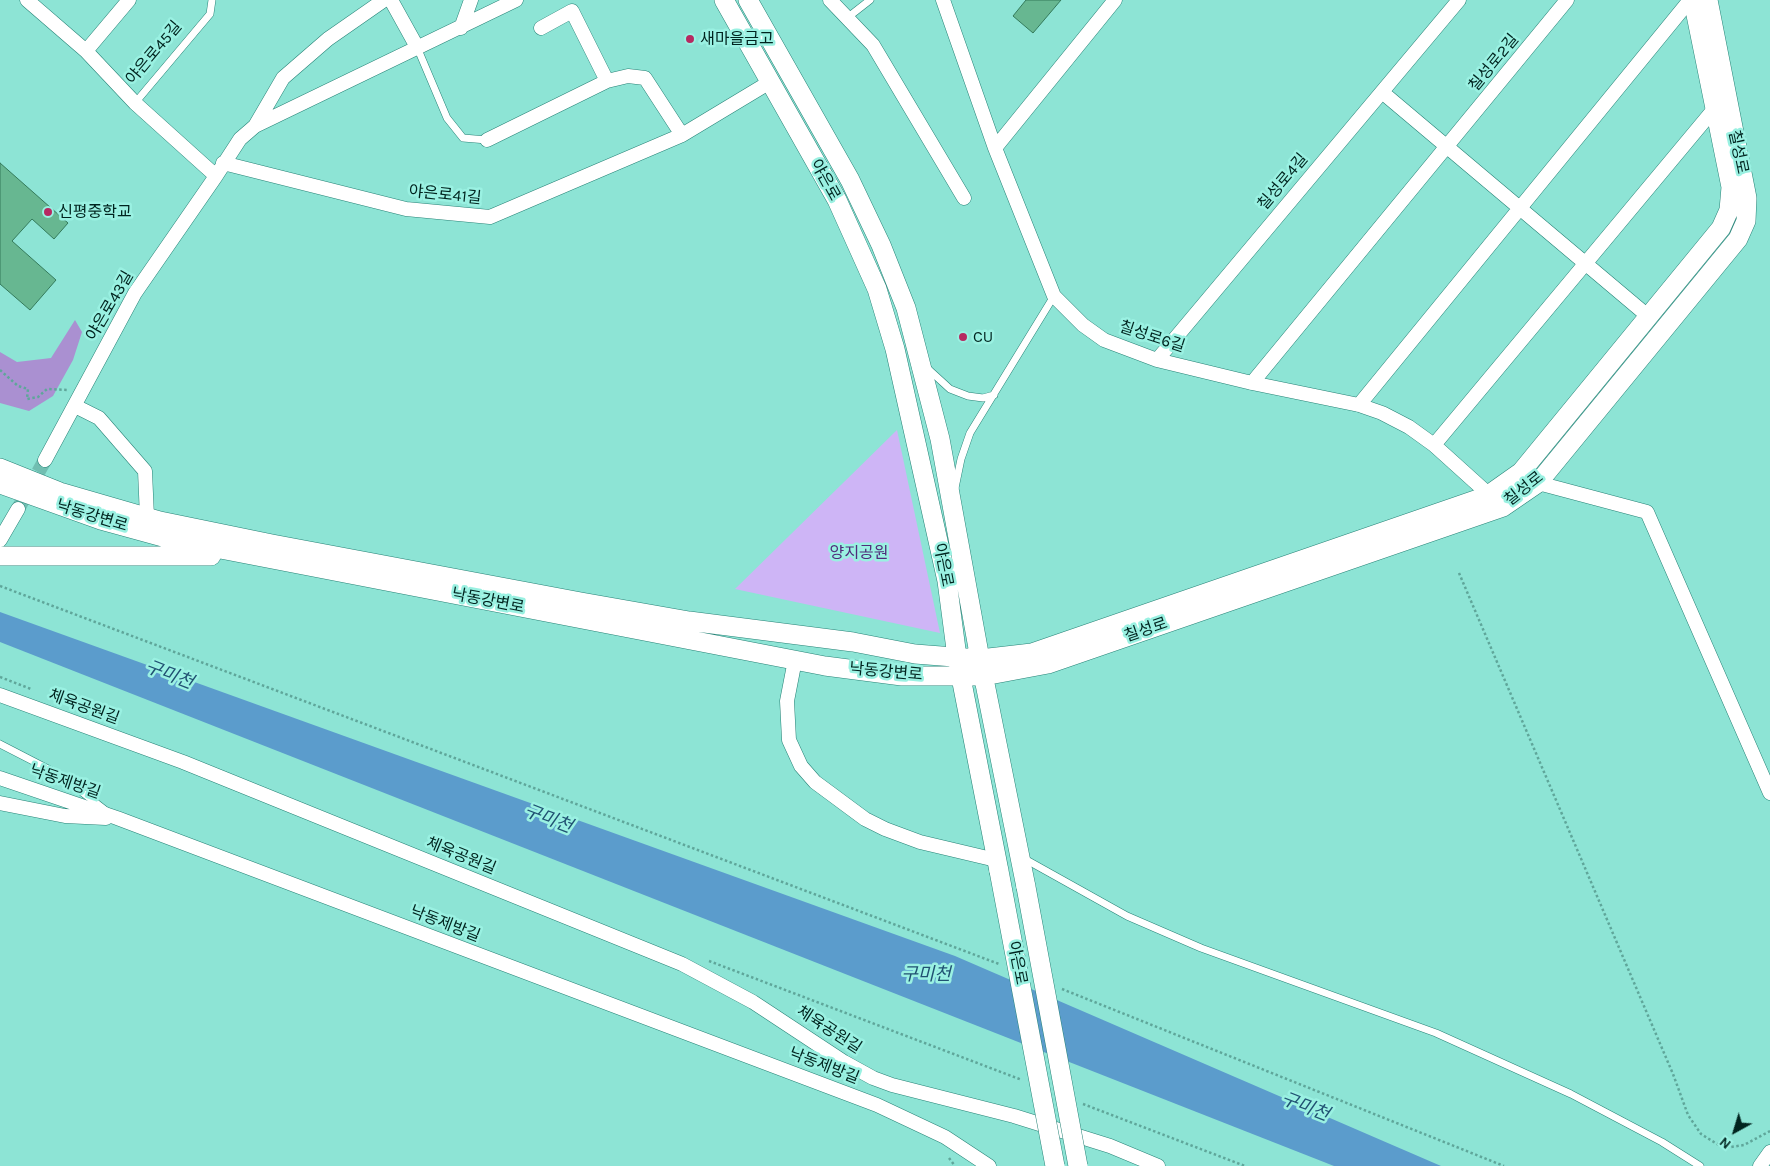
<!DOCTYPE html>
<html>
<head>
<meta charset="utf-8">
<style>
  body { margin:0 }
  #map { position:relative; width:1770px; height:1166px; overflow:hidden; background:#8de4d5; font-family:Karla,sans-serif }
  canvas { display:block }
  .north { position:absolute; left:1710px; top:1106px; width:50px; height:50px; -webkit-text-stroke:4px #9af1e2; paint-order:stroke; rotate:219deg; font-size:14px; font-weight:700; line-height:20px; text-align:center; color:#00241f }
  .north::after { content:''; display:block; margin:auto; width:18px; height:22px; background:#00241f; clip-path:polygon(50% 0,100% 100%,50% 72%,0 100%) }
</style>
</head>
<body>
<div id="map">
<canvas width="1770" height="1166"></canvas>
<div class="north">N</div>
</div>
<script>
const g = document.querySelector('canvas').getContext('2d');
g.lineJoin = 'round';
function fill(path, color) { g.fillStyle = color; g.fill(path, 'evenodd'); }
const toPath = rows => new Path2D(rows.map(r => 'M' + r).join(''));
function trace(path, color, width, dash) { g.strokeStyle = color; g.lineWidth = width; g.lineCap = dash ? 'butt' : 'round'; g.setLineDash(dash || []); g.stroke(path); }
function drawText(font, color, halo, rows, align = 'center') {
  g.font = font + ' Karla,"Noto Sans KR",sans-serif'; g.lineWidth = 5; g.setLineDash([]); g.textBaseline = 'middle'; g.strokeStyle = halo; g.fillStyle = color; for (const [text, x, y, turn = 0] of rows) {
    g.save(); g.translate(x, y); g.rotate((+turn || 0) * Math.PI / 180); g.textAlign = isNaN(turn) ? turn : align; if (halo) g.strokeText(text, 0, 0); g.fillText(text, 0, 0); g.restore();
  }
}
const green = toPath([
  [897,430,940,633,735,589]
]);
const forest = toPath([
  [75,320,82,332,73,360,53,396,29,411,0,403,0,352,17,362,51,358]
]);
const water = toPath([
  [0,612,955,956,1441,1166,1334,1166,0,642]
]);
const building = toPath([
  [1026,0,1061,0,1033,33,1013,16,1026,0],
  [0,163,68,223,54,239,32,219,12,241,56,280,30,310,0,284,0,163]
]);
const streetTunnel = toPath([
  [18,509,45,460]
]);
const path = toPath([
  [0,370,18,386,28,389,27,399,38,397,47,389,67,390],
  [1459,573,1673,1074,1688,1115,1701,1134,1717,1144,1731,1147,1744,1145,1770,1131],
  [0,586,999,964],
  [0,677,31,689],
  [709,961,1022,1080],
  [1062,989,1504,1166],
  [1083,1104,1245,1166],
  [949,1158,955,1166]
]);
const lane = toPath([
  [847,18,870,0],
  [417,47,447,118,463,138,487,140],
  [135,103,210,14,212,0],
  [927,368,950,389,968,396,983,398,994,395],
  [955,488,961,459,970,433,1054,296],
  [0,744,60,775,105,810],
  [1023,858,1127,916,1201,948,1436,1033,1571,1094,1662,1142,1700,1166]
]);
const street = toPath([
  [27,0,86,51,135,103,216,176,240,139,255,126,516,0],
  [391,0,417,47],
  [830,0,873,45,964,198],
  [943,0,995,148,1054,296,1083,325,1104,340,1157,360,1252,383,1359,405,1382,413,1409,427,1434,445,1495,500],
  [461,28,471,0],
  [541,28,572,11,607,81],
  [86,51,129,0],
  [1382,92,1649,317],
  [255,126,283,78,328,39,384,0],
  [487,140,607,81,628,76,645,78,682,135],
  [995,148,1115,0],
  [223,163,406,209,490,217,682,135,770,82],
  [1157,360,1459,0],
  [1252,383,1567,0],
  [1359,405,1690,0],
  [75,406,99,418,145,471,147,517],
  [1434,445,1715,108],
  [45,460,135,293,216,176],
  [1532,479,1538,483,1647,512,1770,793],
  [0,540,18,509],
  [795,660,787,701,789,740,801,766,815,782,865,819,885,829,920,842,996,860],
  [0,695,183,762,682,964,753,1002,844,1062,873,1078,892,1085,1014,1116,1110,1146,1158,1166],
  [0,778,117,818,877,1105,945,1137,989,1166],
  [0,803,65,816,106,818],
  [1760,1166,1770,1152]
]);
const secondary = toPath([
  [724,0,837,200,877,289,895,349,947,581,957,657,999,871],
  [748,0,850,180,881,245,906,308,940,439,980,659,1026,887],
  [0,468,60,492,160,521,272,544,581,602,689,621,853,642,915,654,980,659,1032,653,1487,496,1521,472,1721,228,1729,210,1731,187,1693,0],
  [0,484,101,520,174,540,825,666,902,676,984,676,1048,664,1503,507,1538,483,1738,239,1746,221,1747,198,1708,0],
  [0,556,211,556]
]);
const secondaryBridge = toPath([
  [999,871,1055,1166],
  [1026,887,1078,1166]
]);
const markers = [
  [690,39,5,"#b62961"],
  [48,212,5,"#b62961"],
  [963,337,5,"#b62961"]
];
const poiNames = [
  ["새마을금고",700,39],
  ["신평중학교",58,212],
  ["CU",973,337]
];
const streetNames = [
  ["야은로45길",154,53,-50],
  ["칠성로2길",1494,63,-51],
  ["칠성로",1738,152,78],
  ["야은로",825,180,61],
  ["칠성로4길",1283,182,-50],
  ["야은로41길",445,195,6],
  ["야은로43길",110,306,-60],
  ["칠성로6길",1152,337,18],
  ["칠성로",1524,489,-38],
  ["낙동강변로",92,516,17],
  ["야은로",943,565,79],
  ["낙동강변로",488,601,11],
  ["칠성로",1146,630,-19],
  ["낙동강변로",886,672,5],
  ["체육공원길",84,707,20],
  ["낙동제방길",65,782,19],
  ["체육공원길",461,856,22],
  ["낙동제방길",445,924,21],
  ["야은로",1017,963,79],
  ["체육공원길",829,1030,33],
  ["낙동제방길",824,1066,21]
];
const parkNames = [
  ["양지공원",859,553]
];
const waterNames = [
  ["구미천",169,675,21],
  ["구미천",548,819,21],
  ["구미천",926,975],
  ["구미천",1305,1107,21]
];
fill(green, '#ceb5f6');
fill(forest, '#aa90d1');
fill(water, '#5b9ccc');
fill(building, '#67b791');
trace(building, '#347a5b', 1);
trace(streetTunnel, '#71beb1', 14, [14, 7]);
trace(lane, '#278377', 8);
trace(street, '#278377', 15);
trace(secondary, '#278377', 20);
trace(path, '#5fa69a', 2.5, [2.5, 2.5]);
trace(lane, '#fff', 7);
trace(street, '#fff', 14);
trace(secondary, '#fff', 19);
trace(secondaryBridge, '#278377', 20, []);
trace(secondaryBridge, '#fff', 19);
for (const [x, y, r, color] of markers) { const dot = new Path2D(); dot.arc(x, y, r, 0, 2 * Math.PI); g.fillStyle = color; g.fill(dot); trace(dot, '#9af1e2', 2); }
drawText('16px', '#00241f', '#9af1e2', poiNames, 'left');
drawText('16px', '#00241f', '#9af1e2', streetNames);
drawText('16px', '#502c7a', '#9af1e2', parkNames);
drawText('italic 18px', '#205172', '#9af1e2', waterNames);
</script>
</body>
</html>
